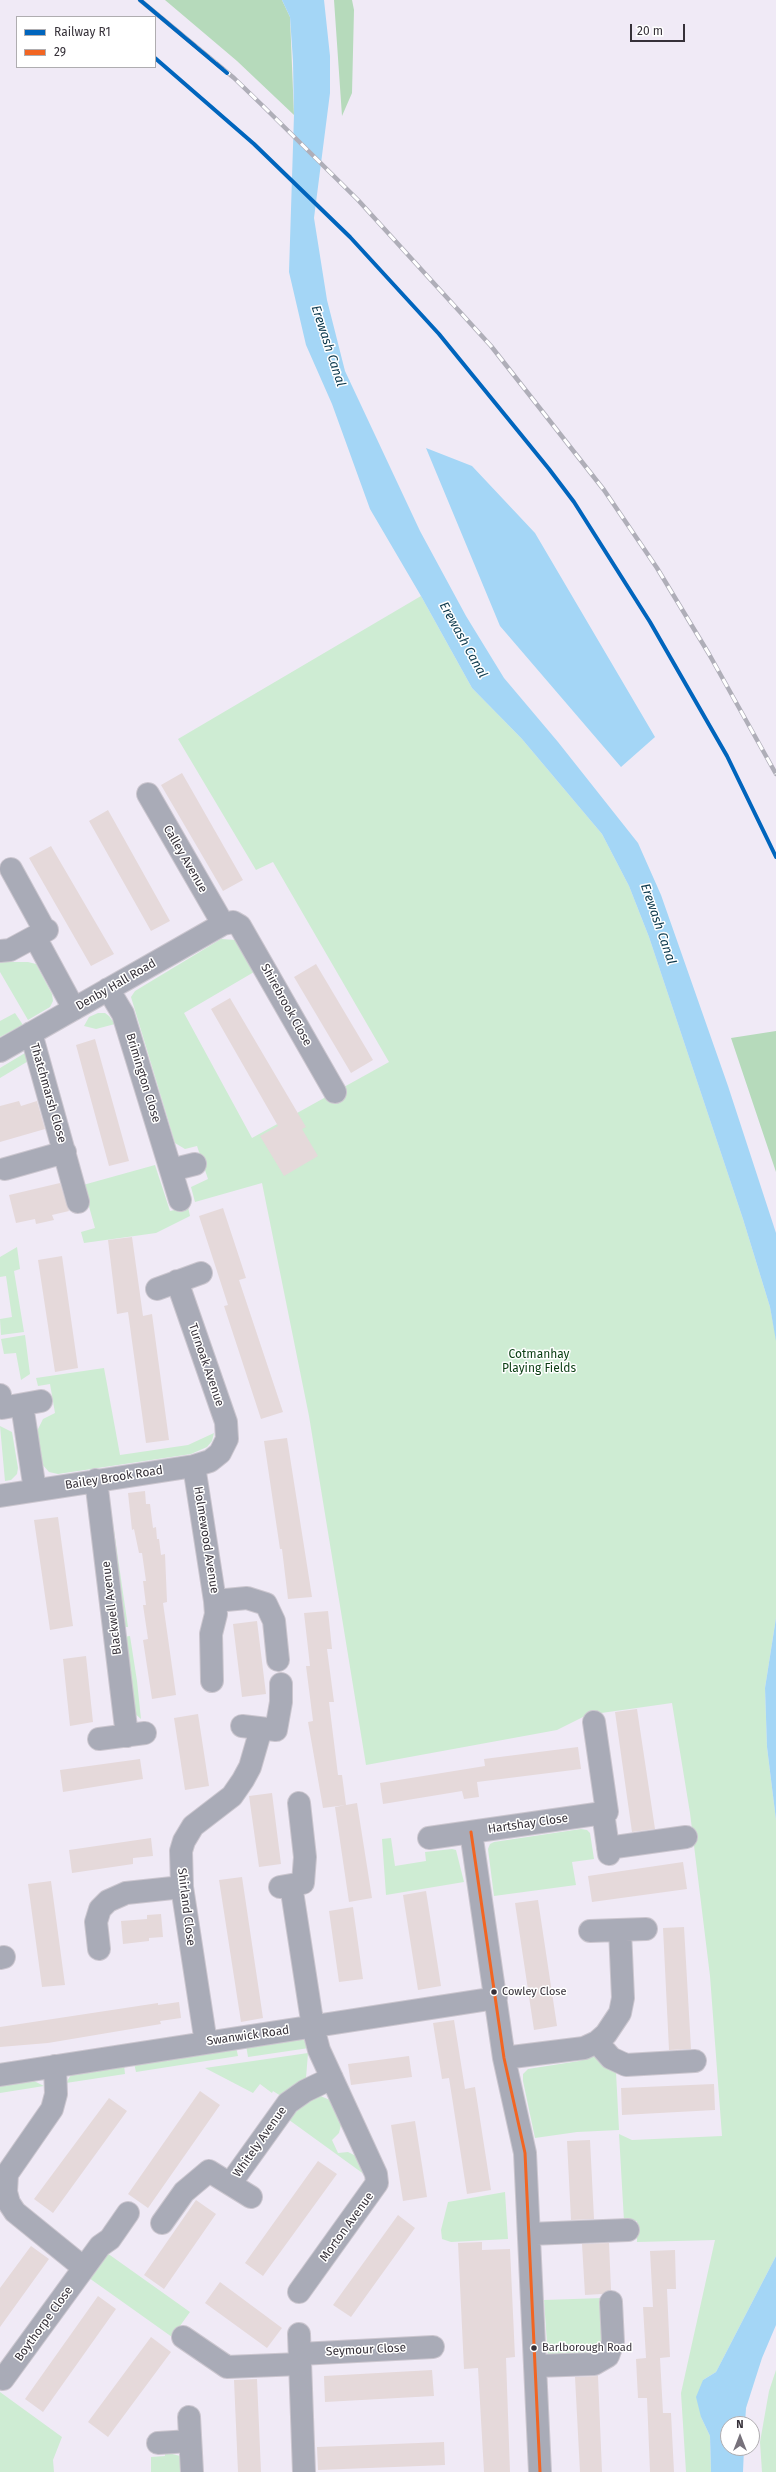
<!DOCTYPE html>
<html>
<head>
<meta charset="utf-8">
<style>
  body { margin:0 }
  #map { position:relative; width:776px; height:2472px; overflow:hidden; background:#f0eaf6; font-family:"Fira Sans",sans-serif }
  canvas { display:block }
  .legend { position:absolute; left:16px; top:16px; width:140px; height:52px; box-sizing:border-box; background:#fff; border:1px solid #afadb0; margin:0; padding:5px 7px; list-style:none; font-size:12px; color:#363139 }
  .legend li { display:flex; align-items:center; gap:8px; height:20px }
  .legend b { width:20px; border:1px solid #afadb0 }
  .north { position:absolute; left:720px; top:2416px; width:40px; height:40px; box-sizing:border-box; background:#fff; border:1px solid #afadb0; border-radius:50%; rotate:0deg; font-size:11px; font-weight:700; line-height:16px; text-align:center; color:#363139 }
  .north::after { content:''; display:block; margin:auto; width:14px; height:18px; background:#77727b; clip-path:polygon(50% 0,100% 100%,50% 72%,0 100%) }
  .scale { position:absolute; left:630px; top:24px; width:55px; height:18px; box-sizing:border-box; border:2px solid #363139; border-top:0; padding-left:5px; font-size:12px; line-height:14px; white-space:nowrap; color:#363139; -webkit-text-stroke:3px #fff; paint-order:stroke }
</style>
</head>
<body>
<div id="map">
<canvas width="776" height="2472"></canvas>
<ul class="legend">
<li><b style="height:5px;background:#0065bd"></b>Railway R1</li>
<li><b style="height:5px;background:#f26522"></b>29</li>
</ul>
<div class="north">N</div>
<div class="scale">20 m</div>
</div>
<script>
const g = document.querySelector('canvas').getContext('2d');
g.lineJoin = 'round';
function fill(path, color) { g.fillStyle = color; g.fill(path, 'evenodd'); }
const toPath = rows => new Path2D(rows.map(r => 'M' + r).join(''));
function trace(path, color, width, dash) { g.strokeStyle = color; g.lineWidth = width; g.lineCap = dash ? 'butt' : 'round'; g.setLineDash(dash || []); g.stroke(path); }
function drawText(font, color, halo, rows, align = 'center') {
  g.font = font + ' "Fira Sans",sans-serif'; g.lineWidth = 3; g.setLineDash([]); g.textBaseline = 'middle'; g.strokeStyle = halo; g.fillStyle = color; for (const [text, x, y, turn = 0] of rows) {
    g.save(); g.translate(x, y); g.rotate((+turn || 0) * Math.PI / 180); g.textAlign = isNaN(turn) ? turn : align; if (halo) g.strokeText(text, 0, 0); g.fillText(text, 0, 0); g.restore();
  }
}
const green = toPath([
  [421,596,472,688,522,739,602,834,629,886,649,937,743,1219,770,1307,776,1338,776,1618,765,1688,767,1747,776,1820,776,2256,716,2372,703,2380,701,2417,710,2436,711,2472,686,2472,681,2393,715,2240,637,2242,637,2221,624,2221,619,2134,632,2140,722,2136,710,1976,690,1813,672,1703,587,1715,557,1730,366,1765,309,1416,262,1183,195,1202,191,1187,208,1179,197,1146,185,1149,175,1143,131,997,135,991,221,939,236,940,254,972,184,1013,252,1138,389,1062,273,862,256,870,178,739],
  [0,962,28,962,36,964,52,994,53,1001,50,1007,28,1020,0,972],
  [15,1013,23,1025,0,1037,0,1021],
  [98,1013,105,1013,109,1016,115,1024,96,1029,84,1026,89,1017],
  [25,1053,29,1053,30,1060,0,1078,0,1068],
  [155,1165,170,1211,188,1207,190,1216,156,1233,84,1243,81,1232,95,1228,83,1185],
  [17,1247,20,1269,14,1271,24,1332,1,1335,0,1319,12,1317,6,1276,0,1277,0,1257],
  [25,1335,30,1374,21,1380,16,1353,4,1354,1,1339],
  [104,1368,120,1455,188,1445,214,1433,212,1441,207,1447,191,1454,58,1474,49,1472,41,1463,37,1431,43,1419,55,1413,50,1384,38,1386,36,1378],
  [0,1426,12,1432,18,1468,17,1474,11,1480,5,1481],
  [106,1508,111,1510,128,1627,121,1627],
  [130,1636,137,1681,141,1719,132,1711,122,1637],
  [581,1829,587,1830,590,1833,594,1859,572,1862,576,1885,494,1896,488,1849,490,1844,494,1842],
  [391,1838,395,1866,426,1861,425,1852,452,1849,456,1850,464,1882,386,1895,382,1839],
  [303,2039,309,2048,248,2057,246,2045],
  [236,2047,238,2056,136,2072,134,2063],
  [308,2053,306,2078,284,2098,273,2091,272,2093,260,2084,253,2093,205,2068],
  [600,2054,616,2072,619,2130,577,2132,535,2138,523,2081,523,2074,528,2069,579,2061],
  [124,2065,125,2074,66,2083,72,2073],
  [30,2079,44,2086,0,2093,0,2083],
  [318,2095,330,2100,341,2125,339,2133,332,2140,338,2153,348,2152,356,2156,372,2180,285,2117],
  [505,2192,508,2239,451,2242,442,2239,441,2230,448,2202],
  [107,2253,190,2312,172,2337,89,2278],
  [603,2298,606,2343,599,2353,548,2357,544,2300],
  [776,2370,776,2472,762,2472,760,2442,769,2391],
  [0,2392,62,2437,53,2460,54,2472,0,2472],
  [165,2452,180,2456,185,2462,185,2472,151,2472,151,2457,165,2456]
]);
const forest = toPath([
  [165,0,282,0,290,17,294,115,237,61],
  [334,0,352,0,354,10,352,93,342,116],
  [776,1031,776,1172,731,1038]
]);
const water = toPath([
  [282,0,324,0,330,56,330,93,314,218,327,300,345,371,420,531,466,616,504,678,558,742,638,843,661,895,728,1086,776,1233,776,1341,770,1307,743,1219,649,937,629,886,602,834,522,739,472,688,421,596,370,509,332,404,306,345,289,272,294,115,293,61,290,17],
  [426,448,472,466,535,533,655,737,621,767,500,626],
  [776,1618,776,1820,767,1747,765,1688],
  [776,2256,776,2325,762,2358,746,2408,745,2424,728,2424,728,2448,744,2448,743,2472,711,2472,710,2436,701,2417,696,2397,703,2380,716,2372]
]);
const building = toPath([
  [182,773,243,880,223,891,161,785],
  [108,810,170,921,151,931,89,821],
  [51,846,114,954,91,966,29,858],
  [316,964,373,1060,351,1073,294,977],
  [230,998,306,1127,302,1129,318,1156,284,1176,260,1136,278,1126,211,1009],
  [95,1039,129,1161,109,1166,76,1045],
  [19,1101,21,1106,37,1101,45,1129,0,1142,0,1106],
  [60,1183,69,1211,52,1215,54,1220,36,1224,35,1219,16,1223,9,1195],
  [223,1208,246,1278,239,1280,283,1412,261,1419,224,1306,228,1305,199,1216],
  [132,1237,143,1316,152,1314,169,1440,146,1443,128,1312,117,1314,108,1240],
  [62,1256,78,1368,55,1372,38,1260],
  [287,1438,312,1597,288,1599,282,1549,280,1549,264,1441],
  [145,1491,146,1504,150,1504,153,1528,156,1527,157,1539,159,1539,161,1555,165,1554,167,1602,163,1603,176,1695,152,1699,143,1640,148,1639,143,1605,146,1605,143,1581,146,1581,142,1553,139,1553,134,1529,132,1530,128,1493],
  [58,1517,73,1626,50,1630,34,1520],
  [328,1611,332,1649,327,1649,334,1702,329,1702,338,1775,342,1775,346,1805,323,1808,308,1722,313,1721,306,1666,310,1666,304,1613],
  [257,1621,266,1694,242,1697,233,1624],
  [86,1656,93,1722,70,1726,63,1659],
  [637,1709,655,1829,632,1832,615,1712],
  [198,1714,209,1786,185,1790,174,1718],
  [578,1747,581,1769,477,1782,479,1797,464,1799,462,1791,383,1804,380,1783,485,1766,484,1759],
  [140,1759,143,1779,63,1792,60,1770],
  [272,1793,281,1864,259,1867,249,1796],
  [357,1803,372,1898,349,1902,335,1807],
  [151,1838,153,1856,133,1858,133,1864,72,1873,69,1850],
  [683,1862,687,1889,592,1902,588,1876],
  [242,1877,263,2018,241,2022,219,1880],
  [51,1881,65,1985,42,1987,28,1884],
  [426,1891,441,1986,418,1990,403,1895],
  [538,1900,557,2026,534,2030,515,1903],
  [353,1907,363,1979,339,1982,329,1911],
  [161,1914,163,1937,149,1938,149,1941,123,1944,121,1921,147,1919,147,1915],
  [684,1927,691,2049,669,2050,663,1928],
  [179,2002,181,2018,160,2021,161,2024,48,2043,0,2047,0,2027,158,2003,158,2005],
  [454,2020,465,2089,475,2087,491,2190,467,2194,449,2078,442,2079,433,2023],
  [409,2056,412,2077,351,2085,348,2064],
  [714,2084,715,2110,622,2115,621,2088],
  [200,2091,220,2105,148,2208,128,2194],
  [109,2098,127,2111,53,2213,34,2199],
  [415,2121,427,2197,403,2201,391,2125],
  [590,2140,594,2219,571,2220,567,2141],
  [318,2161,337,2174,263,2276,245,2263],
  [196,2200,216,2214,164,2289,144,2275],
  [398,2215,415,2228,351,2317,333,2305],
  [482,2242,482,2250,510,2249,515,2357,506,2358,510,2472,484,2472,478,2368,464,2369,458,2243],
  [609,2243,611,2290,602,2294,585,2295,582,2244],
  [31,2246,49,2259,0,2327,0,2288],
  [675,2250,676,2289,667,2289,670,2357,660,2358,663,2413,671,2413,674,2472,650,2472,647,2398,638,2398,636,2359,646,2358,643,2307,653,2307,650,2251],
  [220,2282,282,2328,267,2348,205,2303],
  [98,2296,116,2309,43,2412,25,2399],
  [151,2337,171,2352,108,2437,88,2422],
  [432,2370,434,2396,325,2402,324,2376],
  [598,2376,602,2472,580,2472,575,2377],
  [257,2379,261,2472,238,2472,234,2380],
  [444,2442,445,2465,318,2470,317,2447]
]);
const minor = toPath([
  [148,794,223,924],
  [11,869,45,931],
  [35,937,74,1009],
  [0,951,10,950,47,930],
  [108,989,123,1014,180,1200],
  [31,1033,78,1202],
  [0,1051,223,924,233,922,240,926,335,1092],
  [5,1169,65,1152],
  [171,1170,195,1164],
  [157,1289,201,1273],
  [0,1395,2,1408,41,1401],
  [22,1405,35,1490],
  [194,1466,215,1601,247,1598,266,1604,274,1621,278,1660],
  [96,1480,127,1736],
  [0,1496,194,1466,210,1461,220,1453,227,1439,226,1422,177,1281],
  [212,1681,211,1634,216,1614,215,1601],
  [594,1722,607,1812,603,1813],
  [242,1726,276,1730],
  [276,1730,281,1702,281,1684],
  [99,1739,145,1733],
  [471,1832,504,2058,525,2153,540,2472],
  [429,1838,603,1813,609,1854],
  [608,1848,686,1837],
  [291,1885,313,2027,319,2050,376,2174,377,2183,299,2292],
  [280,1887,303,1883,305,1857,299,1803],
  [590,1931,646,1929],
  [99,1949,96,1922,100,1909,108,1901,126,1893,182,1887],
  [0,1958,4,1957],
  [597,2042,611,2058,626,2065,695,2061],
  [206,2043,182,1887,181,1851,184,1841,193,1826,232,1796,243,1780,250,1767,261,1729],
  [504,2058,584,2048,597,2042,606,2034,620,2013,623,1998,620,1930],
  [55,2066,56,2094,52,2109,7,2174,6,2192,9,2203,15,2212,84,2268],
  [0,2075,496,1998],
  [230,2184,288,2103,305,2091,332,2078],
  [162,2223,184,2192,209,2171,251,2197],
  [530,2234,628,2230],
  [299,2334,304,2472],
  [183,2337,227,2367,300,2364],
  [300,2354,433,2347],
  [536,2366,594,2364,608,2356,613,2342,611,2302],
  [3,2379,100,2246,110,2239,128,2213],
  [189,2417,192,2472],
  [158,2443,190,2441]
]);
const rail = toPath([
  [140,0,234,78,264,107,358,200,491,346,604,490,657,568,709,654,776,774]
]);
const bus1 = toPath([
  [471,1832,504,2058,525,2153,540,2472]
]);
const rail1 = toPath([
  [140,0,227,73],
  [155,58,254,144,350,237,439,334,549,469,574,502,650,622,727,756,776,857]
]);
const markers = [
  [494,1992,3.5,"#363139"],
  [534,2348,3.5,"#363139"]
];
const busNames = [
  ["Cowley Close",502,1992],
  ["Barlborough Road",542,2348]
];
const streetNames = [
  ["Calley Avenue",185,859,60],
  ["Denby Hall Road",116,985,-30],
  ["Shirebrook Close",286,1005,61],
  ["Brimington Close",143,1078,73],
  ["Thatchmarsh Close",48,1093,74],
  ["Turnoak Avenue",206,1365,71],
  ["Bailey Brook Road",114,1478,-9],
  ["Holmewood Avenue",206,1540,81],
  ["Blackwell Avenue",112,1608,-97],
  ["Hartshay Close",528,1824,-8],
  ["Shirland Close",186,1907,83],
  ["Swanwick Road",248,2036,-8],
  ["Whitely Avenue",260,2142,-55],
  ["Morton Avenue",347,2227,-54],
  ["Boythorpe Close",44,2324,-54],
  ["Seymour Close",366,2350,-3]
];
const parkNames = [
  ["Cotmanhay",539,1355],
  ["Playing Fields",539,1369]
];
const waterNames = [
  ["Erewash Canal",328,346,72],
  ["Erewash Canal",463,640,61],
  ["Erewash Canal",658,924,71]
];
fill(green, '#ceecd3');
fill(forest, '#b6dabb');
fill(water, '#a4d6f6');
fill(building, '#e5d9da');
trace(minor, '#cbc6cf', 24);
trace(minor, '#a9abb7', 22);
trace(rail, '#afaeb8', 4.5);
trace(rail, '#fff', 3, [9]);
trace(bus1, '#f26522', 3);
trace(rail1, '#0065bd', 4);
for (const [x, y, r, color] of markers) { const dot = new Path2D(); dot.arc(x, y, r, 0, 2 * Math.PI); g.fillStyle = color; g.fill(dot); trace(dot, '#fff', 1.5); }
drawText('11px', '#363139', '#fff', busNames, 'left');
drawText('12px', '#363139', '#fff', streetNames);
drawText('12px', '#0a3d12', '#fff', parkNames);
drawText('italic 13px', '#0c394d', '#fff', waterNames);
</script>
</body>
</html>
